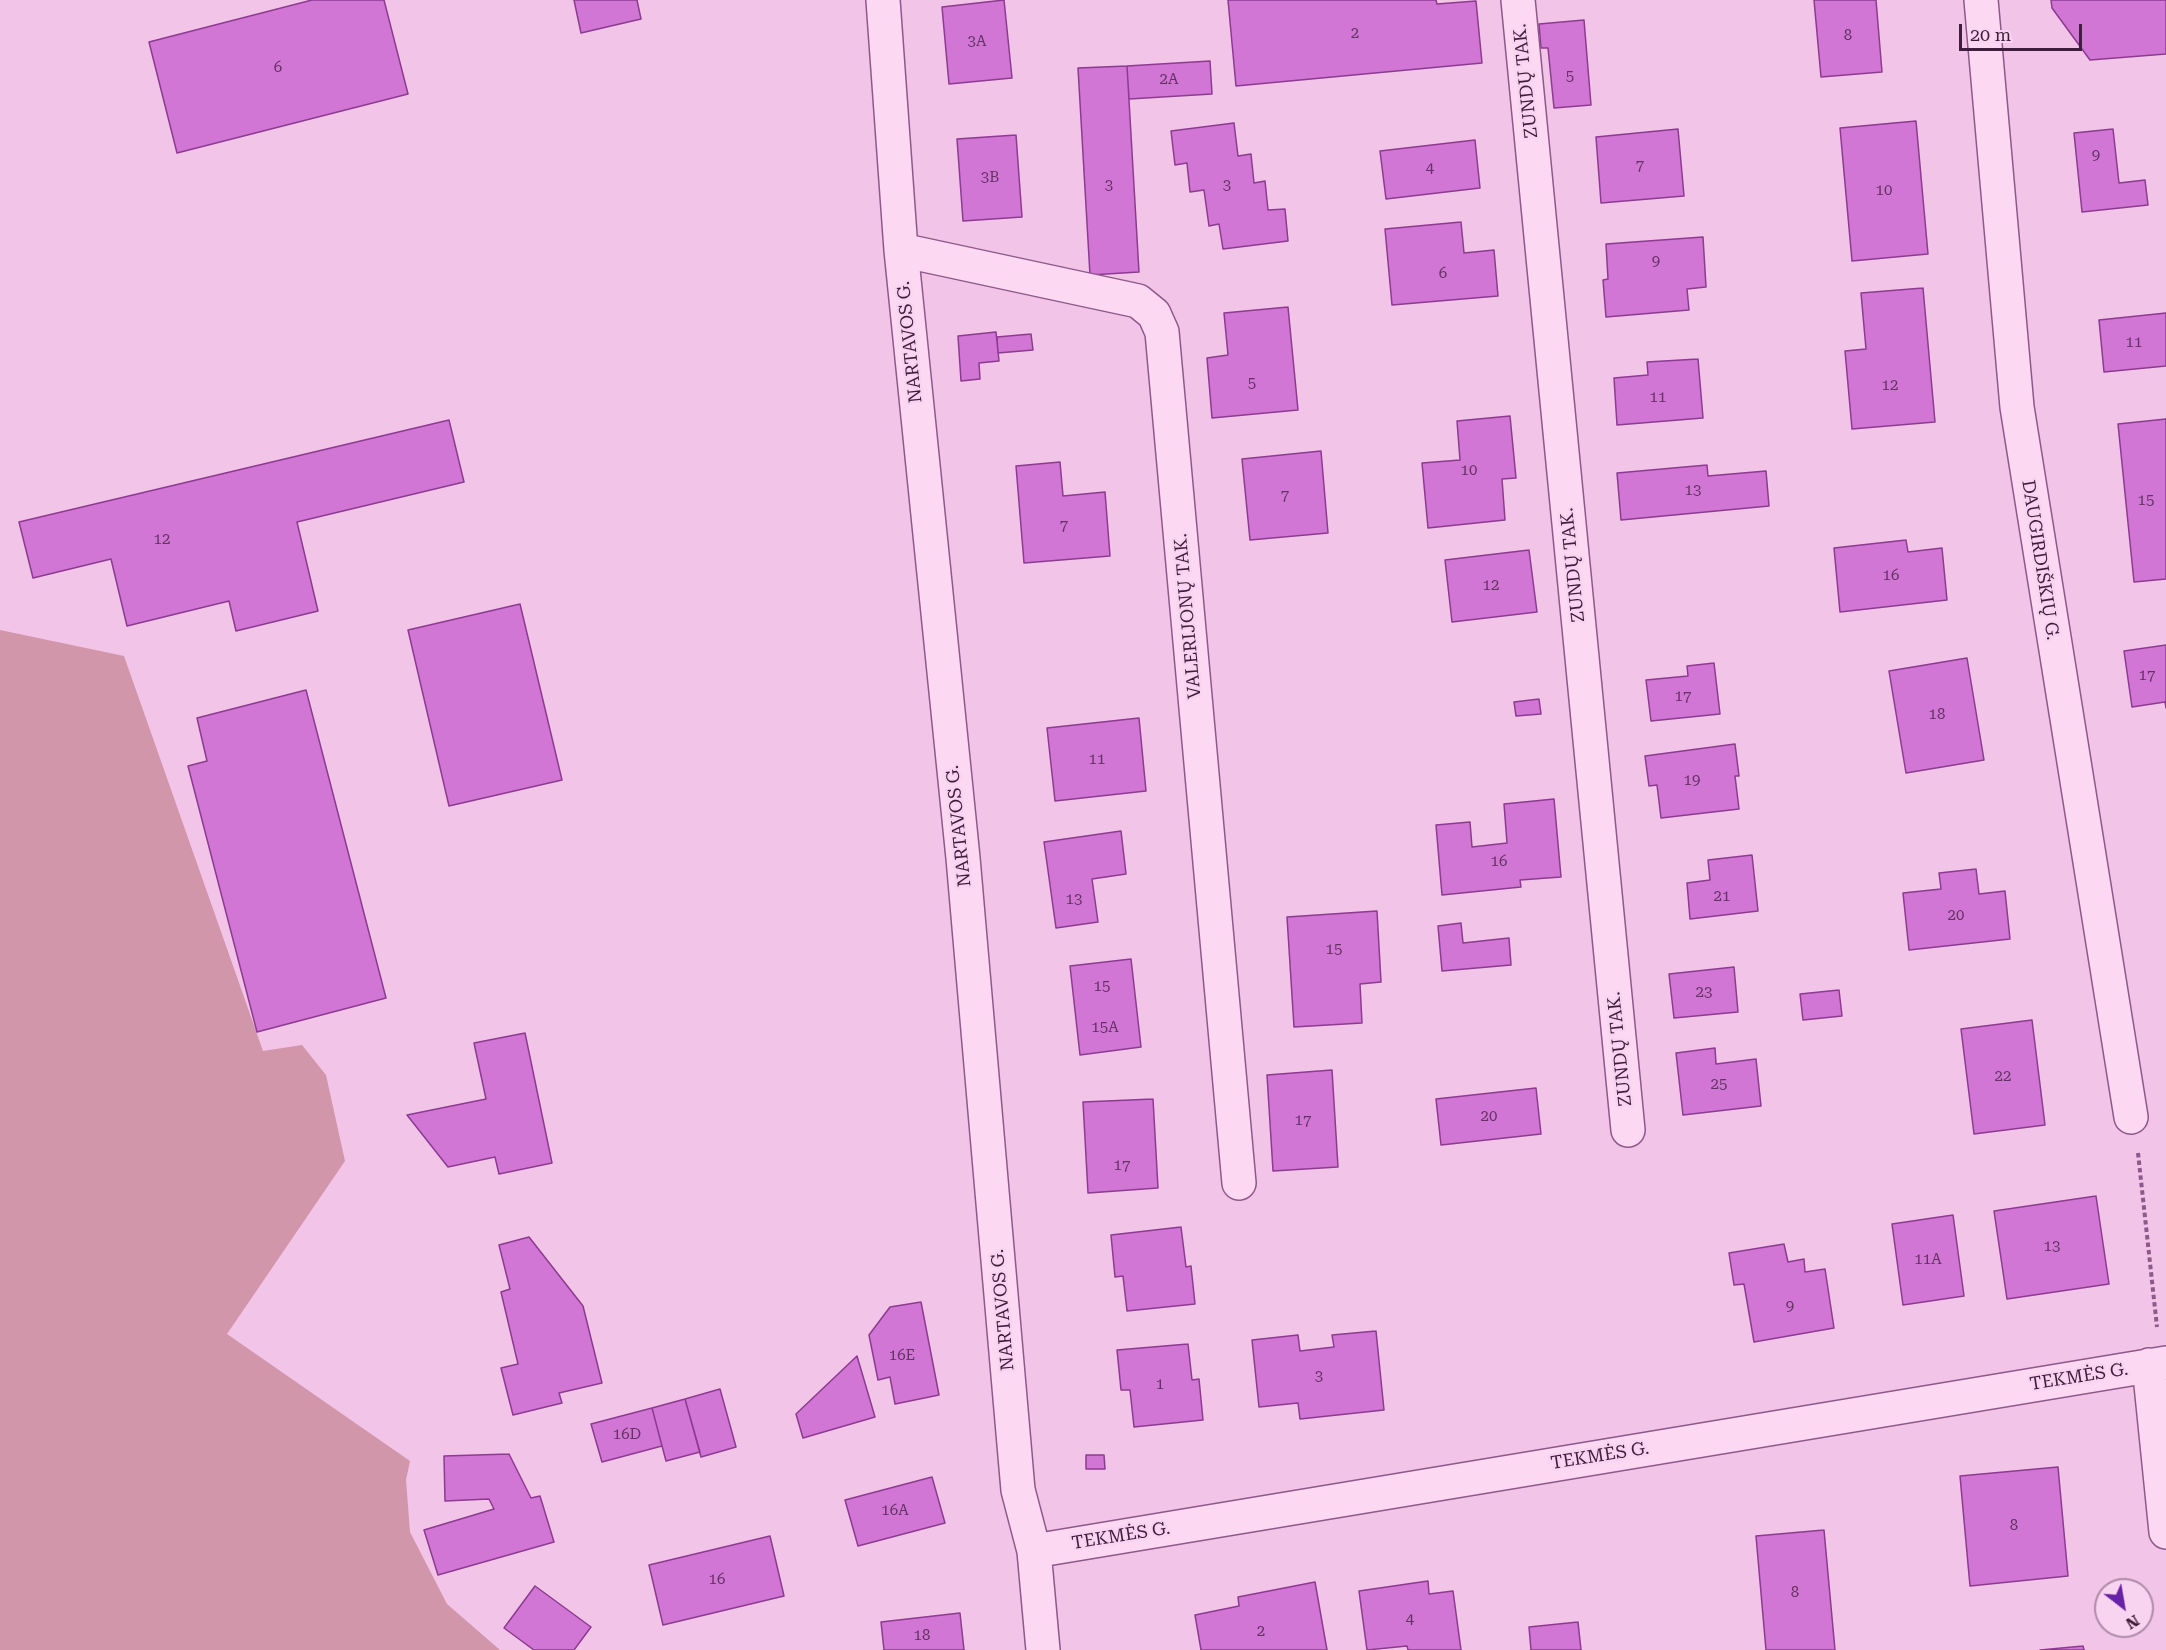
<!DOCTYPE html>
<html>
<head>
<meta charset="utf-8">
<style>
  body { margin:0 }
  #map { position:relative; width:2166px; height:1650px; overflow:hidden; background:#f2c4e7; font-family:"Roboto Serif",serif }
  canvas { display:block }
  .north { position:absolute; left:2094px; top:1578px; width:60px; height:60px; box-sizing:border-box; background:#f9d4f0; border:2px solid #ae8ba8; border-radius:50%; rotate:149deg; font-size:16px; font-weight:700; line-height:24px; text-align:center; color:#3e1d3d }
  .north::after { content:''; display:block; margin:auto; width:21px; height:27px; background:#6822a5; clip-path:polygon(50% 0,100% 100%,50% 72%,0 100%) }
  .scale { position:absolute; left:1959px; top:24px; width:123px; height:27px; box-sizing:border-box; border:3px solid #3e1d3d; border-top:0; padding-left:8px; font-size:18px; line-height:21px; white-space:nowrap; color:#3e1d3d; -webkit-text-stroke:4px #f9d4f0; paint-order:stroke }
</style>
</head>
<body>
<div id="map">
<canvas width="2166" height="1650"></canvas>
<div class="north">N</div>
<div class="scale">20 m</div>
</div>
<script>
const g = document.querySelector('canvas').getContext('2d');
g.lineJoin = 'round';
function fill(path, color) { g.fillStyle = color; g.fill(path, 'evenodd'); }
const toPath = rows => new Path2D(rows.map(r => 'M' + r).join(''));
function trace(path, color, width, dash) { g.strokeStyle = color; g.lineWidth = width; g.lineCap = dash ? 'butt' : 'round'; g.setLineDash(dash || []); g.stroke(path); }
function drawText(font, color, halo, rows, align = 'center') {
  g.font = font + ' "Roboto Serif",serif'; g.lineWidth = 5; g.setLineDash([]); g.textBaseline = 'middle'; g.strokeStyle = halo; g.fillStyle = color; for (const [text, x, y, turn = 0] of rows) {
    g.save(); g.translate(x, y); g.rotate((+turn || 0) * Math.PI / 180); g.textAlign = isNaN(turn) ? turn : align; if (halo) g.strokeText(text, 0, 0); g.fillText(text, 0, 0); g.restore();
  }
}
const green = toPath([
  [0,630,124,656,263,1051,302,1045,326,1075,345,1161,227,1334,410,1461,406,1480,410,1532,447,1604,500,1650,0,1650]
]);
const building = toPath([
  [312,0,384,0,408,94,177,153,149,42,312,0],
  [574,0,637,0,641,19,581,33,574,0],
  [1004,0,1012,78,949,84,942,7,1004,0],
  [1228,0,1436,0,1437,4,1476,1,1482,63,1236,86,1228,0],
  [1814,0,1876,0,1882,72,1821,77,1814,0],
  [2051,0,2166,0,2166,54,2090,60,2052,8,2051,0],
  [1584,20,1591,105,1554,108,1548,48,1541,48,1539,24,1584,20],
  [1210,61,1212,94,1129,99,1127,66,1210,61],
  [1127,66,1139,272,1090,275,1078,68,1127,66],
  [1916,121,1928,254,1852,261,1840,128,1916,121],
  [1234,123,1238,156,1251,154,1254,183,1265,181,1268,210,1285,209,1288,241,1223,249,1219,224,1209,226,1204,190,1190,192,1187,163,1175,165,1171,131,1234,123],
  [1678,129,1684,196,1601,203,1596,137,1678,129],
  [2113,129,2119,183,2145,180,2148,205,2082,212,2074,133,2113,129],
  [1016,135,1022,217,963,221,957,139,1016,135],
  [1475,140,1480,188,1386,199,1380,151,1475,140],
  [1461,222,1464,253,1494,250,1498,296,1392,305,1385,229,1461,222],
  [1703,237,1706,287,1687,289,1689,310,1606,317,1603,280,1608,279,1606,244,1703,237],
  [1923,288,1935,422,1852,429,1845,351,1866,349,1861,293,1923,288],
  [1288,307,1298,410,1212,418,1207,358,1228,355,1224,313,1288,307],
  [2166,313,2166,366,2104,372,2099,320,2166,313],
  [996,332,999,361,979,363,980,379,961,381,958,336,996,332],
  [1031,334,1033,350,998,353,997,337,1031,334],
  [1698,359,1703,418,1617,425,1614,378,1648,375,1647,362,1698,359],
  [1510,416,1516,478,1502,479,1505,520,1428,528,1422,463,1460,460,1457,421,1510,416],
  [2166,419,2166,579,2134,582,2118,424,2166,419],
  [449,420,464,482,297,522,318,611,236,631,229,601,127,626,111,559,33,578,19,522,449,420],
  [1321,451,1328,533,1250,540,1242,459,1321,451],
  [1060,462,1063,496,1105,492,1110,556,1024,563,1016,466,1060,462],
  [1707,465,1708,476,1766,471,1769,506,1621,520,1617,473,1707,465],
  [1906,540,1908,552,1942,548,1947,600,1840,612,1834,548,1906,540],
  [1529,550,1537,612,1452,622,1445,560,1529,550],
  [520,604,562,780,449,806,408,630,520,604],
  [2166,645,2166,708,2165,702,2132,707,2124,651,2166,645],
  [1967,658,1984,760,1906,773,1889,671,1967,658],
  [1714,663,1720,714,1651,721,1646,680,1688,676,1687,666,1714,663],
  [306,690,386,998,257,1032,188,766,207,761,197,718,306,690],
  [1539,699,1541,714,1516,716,1514,702,1539,699],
  [1139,718,1146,791,1055,801,1047,728,1139,718],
  [1735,744,1739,776,1735,776,1739,809,1661,818,1657,785,1649,786,1645,756,1735,744],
  [1554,799,1561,877,1520,880,1521,887,1442,895,1436,825,1470,822,1472,847,1507,843,1504,804,1554,799],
  [1121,831,1126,874,1092,879,1098,922,1056,928,1044,842,1121,831],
  [1752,855,1758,911,1690,919,1687,883,1710,880,1708,860,1752,855],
  [1976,869,1979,894,2005,891,2010,939,1909,950,1903,893,1941,889,1939,873,1976,869],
  [1377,911,1381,982,1360,984,1362,1023,1294,1027,1287,917,1377,911],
  [1461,923,1463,943,1509,938,1511,965,1442,971,1438,926,1461,923],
  [1131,959,1141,1047,1080,1055,1070,966,1131,959],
  [1734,967,1738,1012,1674,1018,1669,974,1734,967],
  [1839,990,1842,1016,1803,1020,1800,994,1839,990],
  [2032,1020,2045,1125,1974,1134,1961,1029,2032,1020],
  [525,1033,552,1163,499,1174,495,1157,448,1167,407,1115,486,1099,474,1043,525,1033],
  [1715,1048,1716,1064,1756,1059,1761,1106,1683,1115,1676,1053,1715,1048],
  [1332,1070,1338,1167,1273,1171,1267,1075,1332,1070],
  [1536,1088,1541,1134,1441,1145,1436,1099,1536,1088],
  [1153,1099,1158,1188,1088,1193,1083,1102,1153,1099],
  [2096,1196,2109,1284,2007,1299,1994,1211,2096,1196],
  [1953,1215,1964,1296,1903,1305,1892,1224,1953,1215],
  [1181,1227,1186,1267,1191,1266,1195,1304,1127,1311,1123,1276,1115,1277,1111,1235,1181,1227],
  [529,1237,583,1306,602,1383,559,1393,562,1403,513,1415,501,1368,518,1364,501,1292,510,1289,499,1245,529,1237],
  [1784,1244,1788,1262,1804,1259,1805,1272,1825,1269,1834,1328,1754,1342,1744,1284,1734,1285,1729,1253,1784,1244],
  [921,1302,939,1395,895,1404,890,1377,878,1380,869,1335,890,1307,921,1302],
  [1376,1331,1384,1410,1300,1419,1298,1403,1259,1407,1252,1340,1298,1335,1300,1351,1334,1347,1332,1335,1376,1331],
  [1188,1344,1192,1380,1199,1379,1203,1420,1134,1427,1130,1390,1121,1390,1117,1350,1188,1344],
  [857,1356,875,1417,803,1438,796,1414,857,1356],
  [720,1389,736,1447,701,1457,685,1399,720,1389],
  [685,1399,700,1452,666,1461,652,1408,685,1399],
  [652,1408,662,1446,602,1462,591,1424,652,1408],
  [509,1454,531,1498,540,1496,554,1542,438,1575,424,1530,494,1509,489,1499,445,1501,444,1456,509,1454],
  [1086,1455,1104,1455,1105,1469,1086,1469,1086,1455],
  [2058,1467,2068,1576,1970,1586,1960,1476,2058,1467],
  [932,1477,945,1523,858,1546,845,1500,932,1477],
  [1824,1530,1835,1650,1766,1650,1756,1536,1824,1530],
  [770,1536,784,1596,663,1625,649,1565,770,1536],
  [1428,1581,1429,1594,1453,1591,1461,1650,1408,1650,1407,1646,1367,1650,1359,1591,1428,1581],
  [1315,1582,1327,1650,1201,1650,1195,1615,1239,1606,1238,1597,1315,1582],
  [535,1586,591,1627,574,1650,534,1650,504,1628,535,1586],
  [960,1613,964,1650,884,1650,881,1622,960,1613],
  [1578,1622,1581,1650,1531,1650,1529,1627,1578,1622],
  [2083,1646,2084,1650,2040,1650,2083,1646]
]);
const path = toPath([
  [2138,1153,2157,1327]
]);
const minor = toPath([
  [883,0,901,250,963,858,1018,1490,1034,1551,1043,1650],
  [1518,0,1628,1130],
  [1981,0,2017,407,2131,1117],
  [901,250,1138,301,1154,314,1162,332,1239,1183],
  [2149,1365,2166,1532],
  [1034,1551,2166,1363]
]);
const numberNames = [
  ["2",1355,34],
  ["8",1848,36],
  ["3A",977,42],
  ["6",278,68],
  ["5",1570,77],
  ["2A",1169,80],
  ["9",2096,156],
  ["7",1640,166],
  ["4",1430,169],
  ["3B",990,178],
  ["3",1109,186],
  ["3",1227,186],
  ["10",1884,191],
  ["9",1656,262],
  ["6",1443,274],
  ["11",2134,343],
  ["5",1252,384],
  ["12",1890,386],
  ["11",1658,398],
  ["10",1469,471],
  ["13",1693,491],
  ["7",1285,496],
  ["15",2146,501],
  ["7",1064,526],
  ["12",162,540],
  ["16",1891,576],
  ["12",1491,586],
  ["17",2147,676],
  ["17",1683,697],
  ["18",1937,715],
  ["11",1097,760],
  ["19",1692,781],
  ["16",1499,862],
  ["21",1722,897],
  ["13",1074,900],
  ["20",1956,916],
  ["15",1334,950],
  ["15",1102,987],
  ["23",1704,993],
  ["15A",1105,1028],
  ["22",2003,1077],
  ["25",1719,1085],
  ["20",1489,1117],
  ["17",1303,1121],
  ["17",1122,1166],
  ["13",2052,1247],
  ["11A",1928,1260],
  ["9",1790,1307],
  ["16E",902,1356],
  ["3",1319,1377],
  ["1",1160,1385],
  ["16D",627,1435],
  ["16A",895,1511],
  ["8",2014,1526],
  ["16",717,1580],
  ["8",1795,1593],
  ["4",1410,1620],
  ["2",1261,1632],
  ["18",922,1636]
];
const streetNames = [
  ["ZUNDŲ TAK.",1526,81,-96],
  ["NARTAVOS G.",910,342,-96],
  ["DAUGIRDIŠKIŲ G.",2040,560,81],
  ["ZUNDŲ TAK.",1573,565,-96],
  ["VALERIJONŲ TAK.",1188,616,-95],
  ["NARTAVOS G.",959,826,-96],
  ["ZUNDŲ TAK.",1620,1049,-96],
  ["NARTAVOS G.",1003,1310,-95],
  ["TEKMĖS G.",2079,1377,-9],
  ["TEKMĖS G.",1600,1456,-9],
  ["TEKMĖS G.",1121,1536,-9]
];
fill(green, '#d296aa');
fill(building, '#d176d4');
trace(building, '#8c3b91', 1.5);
trace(minor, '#8f588b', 36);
trace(path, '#8f588b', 4, [4.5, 3]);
trace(minor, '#fcd8f3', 33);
drawText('15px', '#633363', null, numberNames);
drawText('18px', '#3e1d3d', '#f9d4f0', streetNames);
</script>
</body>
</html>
